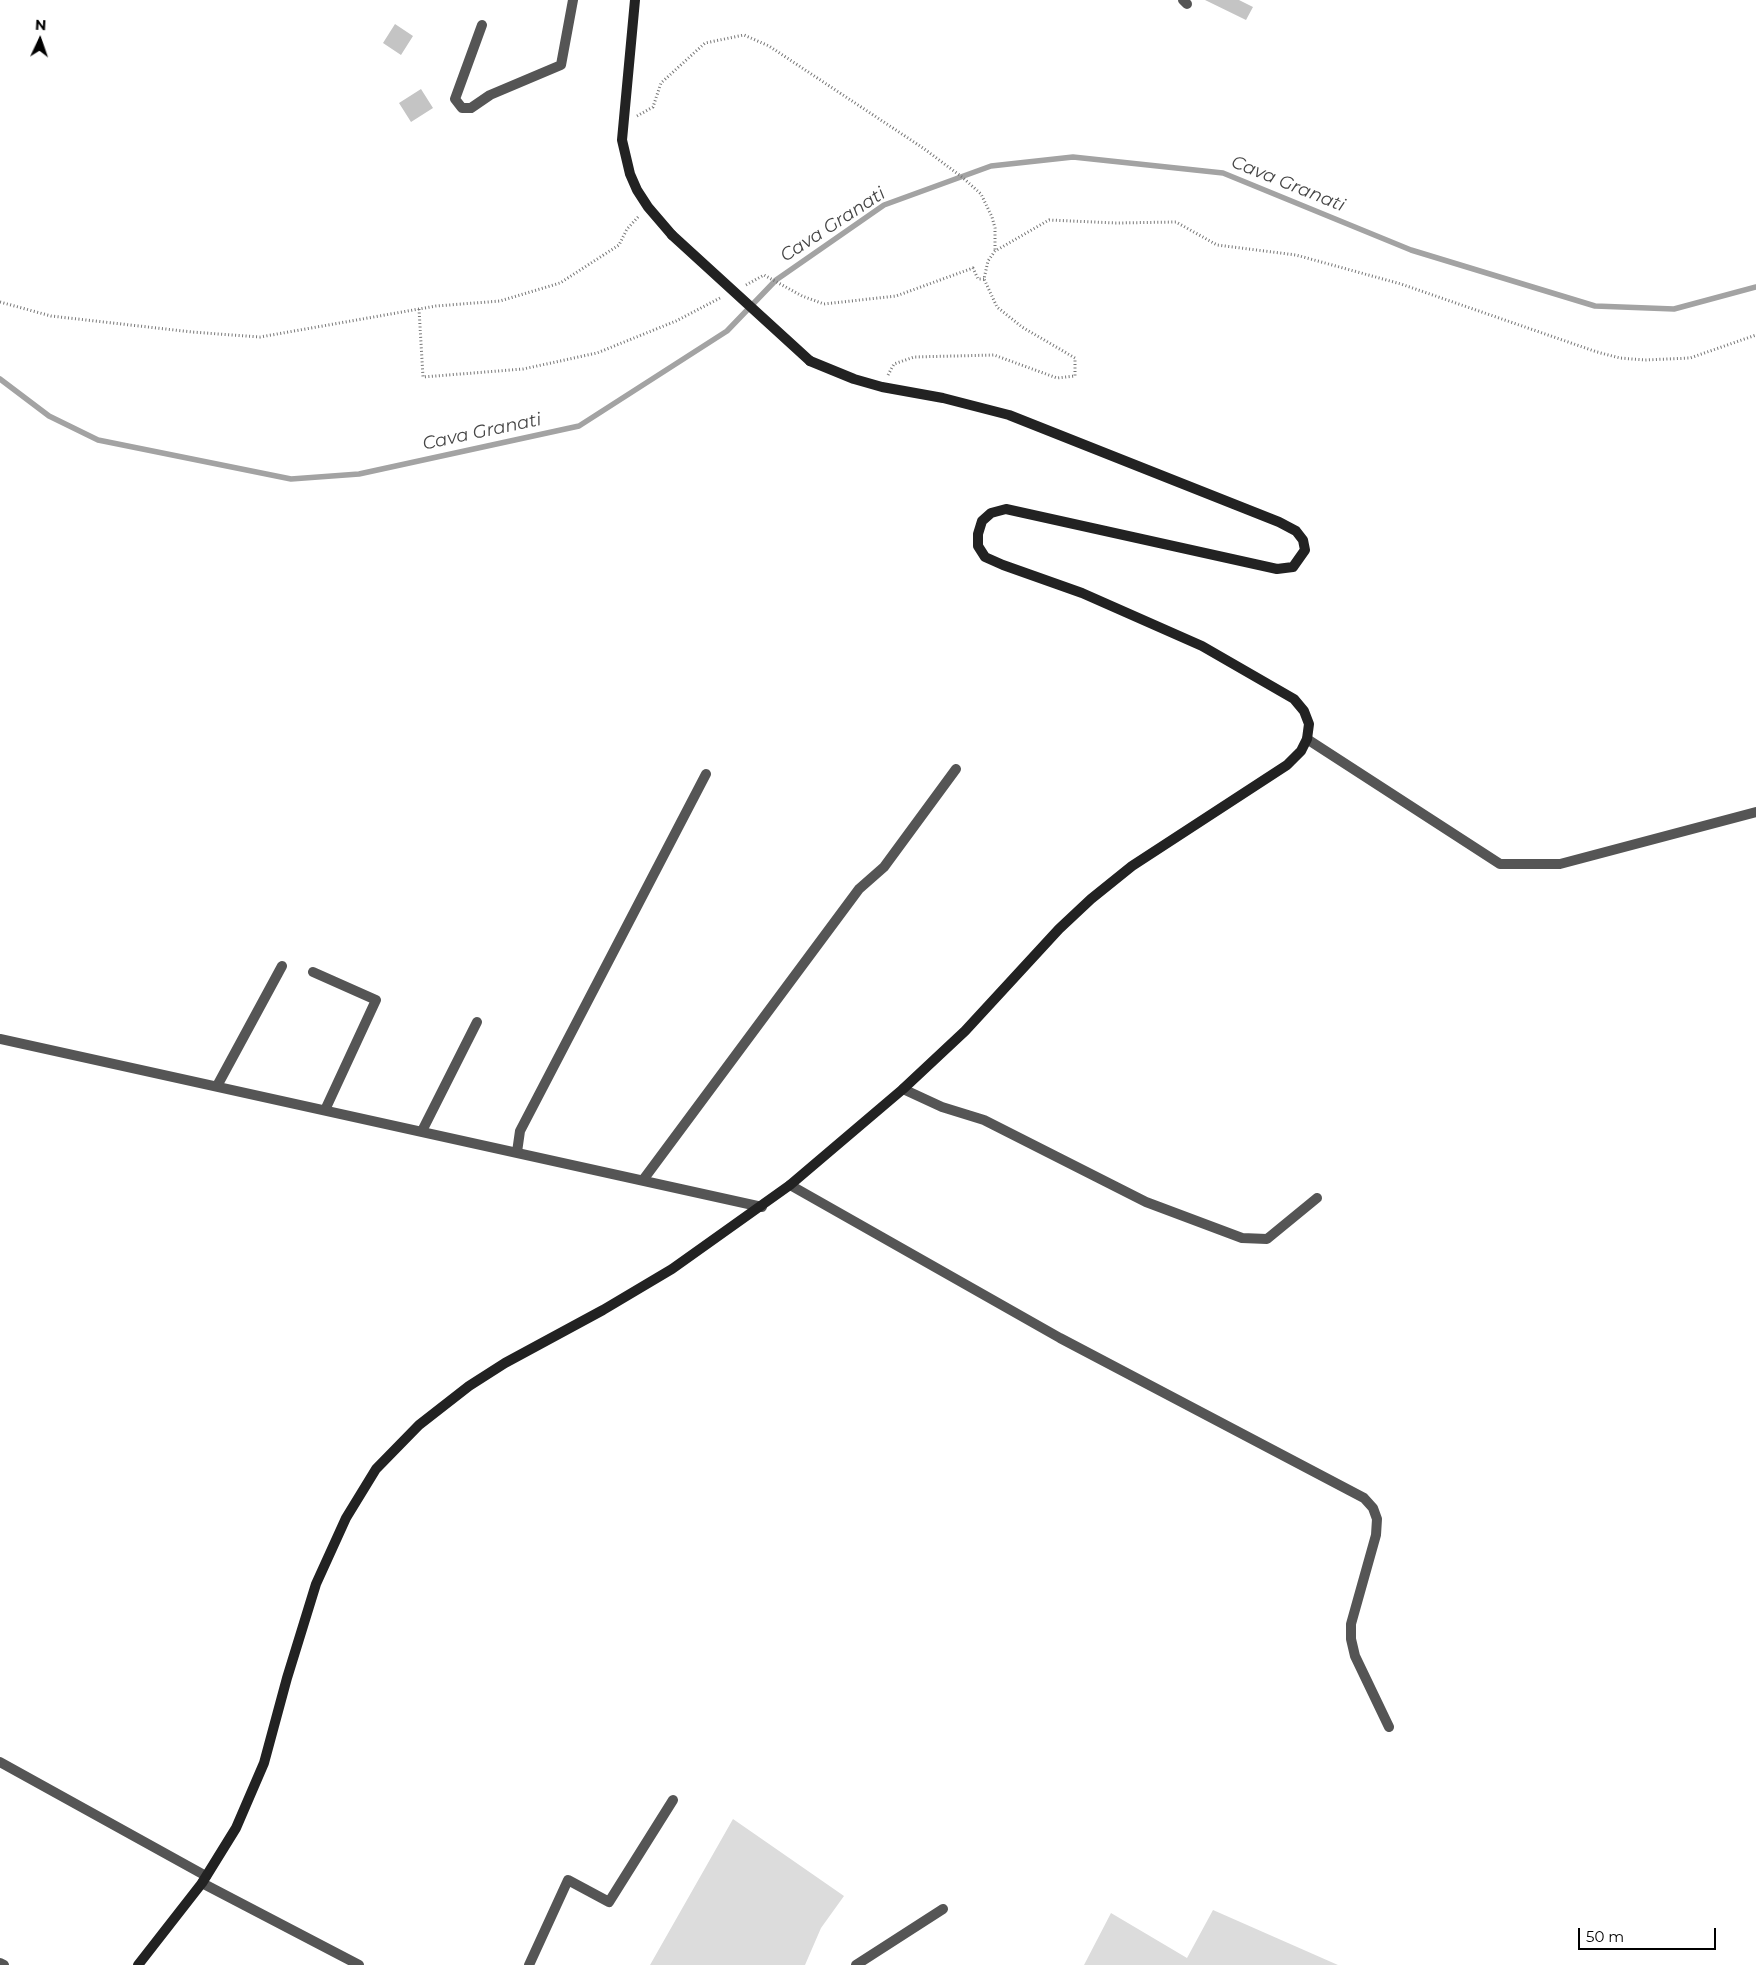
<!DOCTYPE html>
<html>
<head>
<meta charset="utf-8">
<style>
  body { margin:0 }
  #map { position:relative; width:1756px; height:1965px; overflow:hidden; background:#fff; font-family:Montserrat,sans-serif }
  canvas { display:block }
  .north { position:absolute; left:15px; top:15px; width:50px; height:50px; -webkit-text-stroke:4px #fff; paint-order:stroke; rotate:3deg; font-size:14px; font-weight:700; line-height:20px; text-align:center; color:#000 }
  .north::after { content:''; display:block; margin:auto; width:18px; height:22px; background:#000; clip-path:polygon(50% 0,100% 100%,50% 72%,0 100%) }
  .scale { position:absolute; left:1578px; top:1928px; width:138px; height:22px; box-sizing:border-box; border:2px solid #000; border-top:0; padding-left:6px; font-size:15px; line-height:18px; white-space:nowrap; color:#000; -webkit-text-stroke:4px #fff; paint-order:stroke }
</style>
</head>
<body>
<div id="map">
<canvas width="1756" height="1965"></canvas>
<div class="north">N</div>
<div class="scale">50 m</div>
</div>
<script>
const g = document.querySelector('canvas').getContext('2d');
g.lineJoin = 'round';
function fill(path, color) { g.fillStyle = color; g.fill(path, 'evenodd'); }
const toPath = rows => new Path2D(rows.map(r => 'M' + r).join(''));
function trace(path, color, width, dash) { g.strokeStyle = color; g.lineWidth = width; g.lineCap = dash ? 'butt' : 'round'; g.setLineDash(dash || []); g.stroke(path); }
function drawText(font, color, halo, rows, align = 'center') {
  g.font = font + ' Montserrat,sans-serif'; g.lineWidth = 4; g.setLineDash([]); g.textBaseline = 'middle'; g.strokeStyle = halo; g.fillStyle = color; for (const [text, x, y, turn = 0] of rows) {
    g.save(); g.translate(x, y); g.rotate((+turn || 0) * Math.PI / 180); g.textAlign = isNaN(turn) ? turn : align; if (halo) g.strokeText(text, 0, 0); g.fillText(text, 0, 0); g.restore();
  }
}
const green = toPath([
  [733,1819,844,1896,821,1928,805,1965,650,1965],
  [1213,1910,1338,1965,1084,1965,1111,1913,1187,1958]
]);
const stream = toPath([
  [0,379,49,416,98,440,291,479,359,474,579,426,727,331,776,280,884,205,991,166,1073,157,1223,173,1411,250,1595,306,1674,309,1756,287]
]);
const building = toPath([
  [1205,0,1239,0,1253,7,1246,20],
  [395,24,413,36,401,55,383,43],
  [421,89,433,108,411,122,399,103]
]);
const path = toPath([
  [637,116,653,107,661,83,705,43,744,35,769,46,923,148,962,177,981,194,992,217,995,228,995,250],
  [746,285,764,275,802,296,824,304,896,296,973,268,978,279,984,279],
  [0,302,51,316,192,332,260,337,436,306,500,301,560,283,619,245,627,229,639,216],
  [419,309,423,377,523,369,597,353,676,321,720,298],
  [888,375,894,364,914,357,994,355,1057,378,1075,376,1075,358,1022,327,997,307,984,279,988,261,995,251,1049,220,1116,223,1176,222,1217,245,1296,255,1401,284,1597,352,1620,358,1645,360,1690,358,1756,335]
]);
const lane = toPath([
  [1183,0,1187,4],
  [482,25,455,99,462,108,471,108,490,95,561,65,573,0],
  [313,972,376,1000,325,1110],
  [217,1086,282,966],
  [903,1089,942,1107,984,1120,1146,1202,1242,1238,1267,1239,1317,1198],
  [422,1131,477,1022],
  [517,1152,520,1131,706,774],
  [790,1185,1060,1338,1364,1498,1373,1508,1377,1519,1376,1535,1351,1624,1351,1639,1355,1656,1389,1727],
  [0,1762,206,1876],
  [202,1883,359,1965],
  [856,1965,943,1909]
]);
const street = toPath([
  [1307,739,1500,864,1560,864,1756,812],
  [0,1039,762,1207],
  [643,1180,859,889,884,867,956,769],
  [0,1963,4,1965],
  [529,1965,568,1880,609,1902,673,1800]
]);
const secondary = toPath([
  [635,0,622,140,630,174,637,190,648,207,672,235],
  [138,1965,202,1883,236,1828,264,1763,287,1678,316,1584,346,1518,376,1469,419,1425,469,1386,505,1363,603,1310,672,1269,790,1185,903,1089,965,1031,1059,929,1091,899,1132,866,1287,765,1301,751,1307,739,1309,724,1304,711,1294,699,1202,646,1082,593,1003,565,985,557,978,546,978,534,982,521,991,513,1006,509,1277,569,1293,567,1305,550,1303,540,1296,531,1279,522,1009,415,943,398,882,387,854,379,810,361]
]);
const secondaryBridge = toPath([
  [672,235,810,361]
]);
const waterNames = [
  ["Cava Granati",1288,184,22],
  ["Cava Granati",833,225,-33],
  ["Cava Granati",482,432,-12]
];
fill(green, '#dcdcdc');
trace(stream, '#a3a3a3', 5.5);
fill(building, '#c4c4c4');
trace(path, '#777', 3, [1, 2.5]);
trace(lane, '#555', 10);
trace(street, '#555', 10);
trace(secondary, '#222', 10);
trace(secondaryBridge, '#222', 10);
drawText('italic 18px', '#444', '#fff', waterNames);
</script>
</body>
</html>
